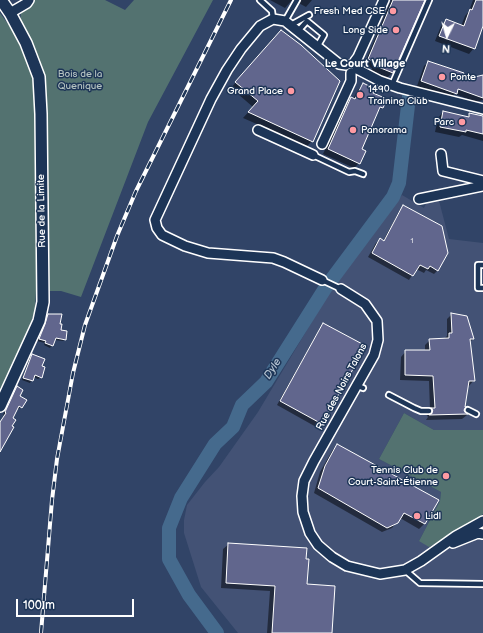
<!DOCTYPE html>
<html>
<head>
<meta charset="utf-8">
<style>
  body { margin:0 }
  #map { position:relative; width:483px; height:633px; overflow:hidden; background:#314467; font-family:"Balsamiq Sans",sans-serif }
  canvas { display:block }
  .north { position:absolute; left:427px; top:16px; width:40px; height:40px; -webkit-text-stroke:3px #1d3557; paint-order:stroke; rotate:185deg; font-size:11px; font-weight:700; line-height:16px; text-align:center; color:#fff }
  .north::after { content:''; display:block; margin:auto; width:14px; height:18px; background:#fff; clip-path:polygon(50% 0,100% 100%,50% 72%,0 100%) }
  .scale { position:absolute; left:16px; top:599px; width:118px; height:18px; box-sizing:border-box; border:2px solid #fff; border-top:0; padding-left:5px; font-size:12px; line-height:14px; white-space:nowrap; color:#fff; -webkit-text-stroke:3px #1d3557; paint-order:stroke }
</style>
</head>
<body>
<div id="map">
<canvas width="483" height="633"></canvas>
<div class="north">N</div>
<div class="scale">100 m</div>
</div>
<script>
const g = document.querySelector('canvas').getContext('2d');
g.lineJoin = 'round';
function fill(path, color) { g.fillStyle = color; g.fill(path, 'evenodd'); }
const toPath = rows => new Path2D(rows.map(r => 'M' + r).join(''));
function trace(path, color, width, dash) { g.strokeStyle = color; g.lineWidth = width; g.lineCap = dash ? 'butt' : 'round'; g.setLineDash(dash || []); g.stroke(path); }
function drawText(font, color, halo, rows, align = 'center') {
  g.font = font + ' "Balsamiq Sans",sans-serif'; g.lineWidth = 3; g.setLineDash([]); g.textBaseline = 'middle'; g.strokeStyle = halo; g.fillStyle = color; for (const [text, x, y, turn = 0] of rows) {
    g.save(); g.translate(x, y); g.rotate((+turn || 0) * Math.PI / 180); g.textAlign = isNaN(turn) ? turn : align; if (halo) g.strokeText(text, 0, 0); g.fillText(text, 0, 0); g.restore();
  }
}
const built = toPath([
  [402,195,424,208,428,199,438,197,449,239,483,243,483,430,434,430,404,413,379,459,441,492,440,501,419,541,474,523,483,539,483,633,238,633,201,587,184,533,184,520,187,505,205,482,219,467,258,412,329,293]
]);
const green = toPath([
  [31,0,105,0,125,10,134,0,213,0,148,122,81,297,61,291,36,291,35,311,25,338,0,392,0,13,11,28,20,23,21,12],
  [404,413,434,430,483,430,483,514,474,522,429,547,419,541,440,501,441,492,379,459]
]);
const shadow = toPath([
  [270,0,292,0,285,8],
  [293,0,312,0,306,7],
  [391,0,423,0,392,73,387,78,371,71,372,68,364,65],
  [473,0,483,0,483,24,474,48,469,54,435,41,441,26,446,20,461,26,465,16,469,11],
  [275,36,312,141,307,146,243,118,253,107,231,88],
  [429,62,460,81,483,76,483,100,476,102,455,94,451,98,417,86,424,66],
  [363,84,372,93,382,107,377,112,360,149,359,163,354,168,323,154,346,104,351,98,353,99,358,90],
  [443,112,466,117,470,114,483,117,483,141,462,135,459,137,435,132,438,118],
  [404,206,438,270,434,274,426,270,424,273,416,269,409,280,368,257,376,243,380,240,383,241,400,210],
  [452,314,473,339,470,342,474,380,469,386,467,386,463,410,464,413,467,415,462,419,426,420,428,417,426,414,430,410,429,381,400,380,401,357,406,351,425,351,425,345,430,340,443,340,447,336,447,319],
  [48,315,59,325,60,331,65,339,63,341,55,340,50,348,44,345,45,343,37,341,44,327,46,317],
  [324,324,364,346,322,424,318,428,277,405,320,328],
  [32,355,41,367,41,377,38,379,33,377,30,383,22,380,30,357],
  [17,388,21,407,18,409,16,408,0,450,0,422,4,415,3,415,15,390],
  [337,445,438,500,424,524,419,529,400,518,392,528,382,532,314,493,320,472,332,451],
  [229,544,306,585,331,633,267,633,270,591,221,588,223,549]
]);
const river = toPath([
  [217,633,189,595,169,559,169,528,181,498,215,444,233,427,242,405,266,382,326,287,393,197,399,183,409,97]
]);
const building = toPath([
  [393,0,425,0,393,73,376,66,377,63,368,59,393,0],
  [476,0,483,0,483,26,475,49,439,36,446,19,464,26,470,9,472,10,476,0],
  [281,30,301,45,340,81,313,142,248,112,258,101,235,82,281,30],
  [428,61,464,73,462,80,483,75,483,98,458,89,457,94,421,81,428,61],
  [363,83,375,89,373,93,387,99,383,108,380,107,362,149,366,151,360,164,328,149,351,97,355,99,363,83],
  [443,111,469,117,469,113,483,116,483,134,466,130,466,132,440,127,443,111],
  [403,205,442,226,448,253,438,271,430,266,428,269,420,265,413,276,372,253,380,238,384,241,403,205],
  [451,313,467,316,474,339,470,339,475,381,469,381,465,407,466,407,464,410,465,412,468,414,429,415,433,411,431,408,435,408,433,376,405,375,405,350,430,350,429,339,449,338,449,333,452,333,451,313],
  [48,314,62,314,60,324,62,324,61,330,67,331,66,340,56,338,53,346,45,343,46,341,39,339,45,324,48,314],
  [323,323,366,346,322,424,280,401,323,323],
  [32,354,45,359,42,366,45,367,42,378,35,375,33,381,23,378,32,354],
  [17,386,23,390,20,396,27,400,22,408,19,406,13,418,16,420,12,426,14,427,0,452,0,422,6,413,5,412,17,386],
  [337,444,439,500,425,524,404,513,398,523,387,528,318,488,325,466,337,444],
  [228,543,307,548,306,559,309,559,307,584,335,586,332,633,272,633,275,586,226,583,228,543]
]);
const service = toPath([
  [260,0,272,11,273,19],
  [285,21,297,0],
  [291,25,309,15],
  [298,31,307,21,324,35,317,47],
  [392,85,429,0],
  [313,155,349,172,355,171,363,174],
  [483,265,478,265,478,288,483,288],
  [322,280,341,289],
  [358,386,363,388],
  [389,395,414,408,421,411,429,411],
  [468,410,476,414],
  [405,570,420,583,483,584]
]);
const minor = toPath([
  [10,13,27,3,29,0],
  [355,61,358,57,384,0],
  [357,69,380,81,400,88,483,109],
  [258,130,313,155],
  [322,144,351,81,351,73],
  [441,154,443,171,483,181],
  [419,199,483,186],
  [322,280,284,262,273,258,208,253,185,246,162,235,157,228,155,220,211,99,227,70,241,49,260,26,273,19,285,21,339,64,346,65],
  [341,289,365,304,377,321,378,340,374,355,314,461,304,481,302,496,303,512,310,533,318,545,332,557,347,566,380,574,405,570,421,561,456,536,483,521],
  [453,543,478,533,483,534]
]);
const tertiary = toPath([
  [0,406,39,321,43,302,41,114,39,77,26,43,10,13,1,0]
]);
const rail = toPath([
  [41,633,52,500,57,459,73,373,85,325,117,236,136,191,231,0]
]);
const markers = [
  [393,11,4,"#ff9aa2"],
  [396,30,4,"#ff9aa2"],
  [442,77,4,"#ff9aa2"],
  [291,91,4,"#ff9aa2"],
  [360,95,4,"#ff9aa2"],
  [462,122,4,"#ff9aa2"],
  [353,130,4,"#ff9aa2"],
  [446,476,4,"#ff9aa2"],
  [417,516,4,"#ff9aa2"]
];
const numberNames = [
  ["1",412,241]
];
const poiNames = [
  ["Fresh Med CSE",385,11],
  ["Long Side",388,30],
  ["Ponte",450,77,"left"],
  ["1490",368,89,"left"],
  ["Training Club",368,101,"left"],
  ["Grand Place",283,91],
  ["Parc",454,122],
  ["Panorama",361,130,"left"],
  ["Tennis Club de",438,470],
  ["Court-Saint-Étienne",438,482],
  ["Lidl",425,516,"left"]
];
const parkNames = [
  ["Bois de la",80,74],
  ["Quenique",80,86]
];
const streetNames = [
  ["Rue de la Limite",42,211,-91],
  ["Rue des Noirs Talons",342,387,-62]
];
const neighbourhoodNames = [
  ["Le Court Village",365,64]
];
const waterNames = [
  ["Dyle",273,369,-57]
];
fill(built, '#435275');
fill(green, '#537270');
fill(shadow, '#0007');
trace(river, '#456a8d', 14);
fill(building, '#61668d');
trace(building, '#fff', 1);
trace(service, '#fff', 8);
trace(minor, '#fff', 12);
trace(tertiary, '#fff', 14);
trace(service, '#1d3557', 4.5);
trace(minor, '#1d3557', 9);
trace(tertiary, '#1d3557', 11);
trace(rail, '#fff', 4);
trace(rail, '#1d3557', 2.5, [8]);
for (const [x, y, r, color] of markers) { const dot = new Path2D(); dot.arc(x, y, r, 0, 2 * Math.PI); g.fillStyle = color; g.fill(dot); trace(dot, '#1d3557', 1.5); }
drawText('8px', '#d8d9e2', null, numberNames);
drawText('10px', '#fff', '#1d3557', poiNames, 'right');
drawText('10px', '#b2c0bf', '#1d3557', parkNames);
drawText('10px', '#fff', '#1d3557', streetNames);
drawText('bold 11px', '#fff', '#1d3557', neighbourhoodNames);
drawText('italic 11px', '#b5c3d1', '#1d3557', waterNames);
</script>
</body>
</html>
